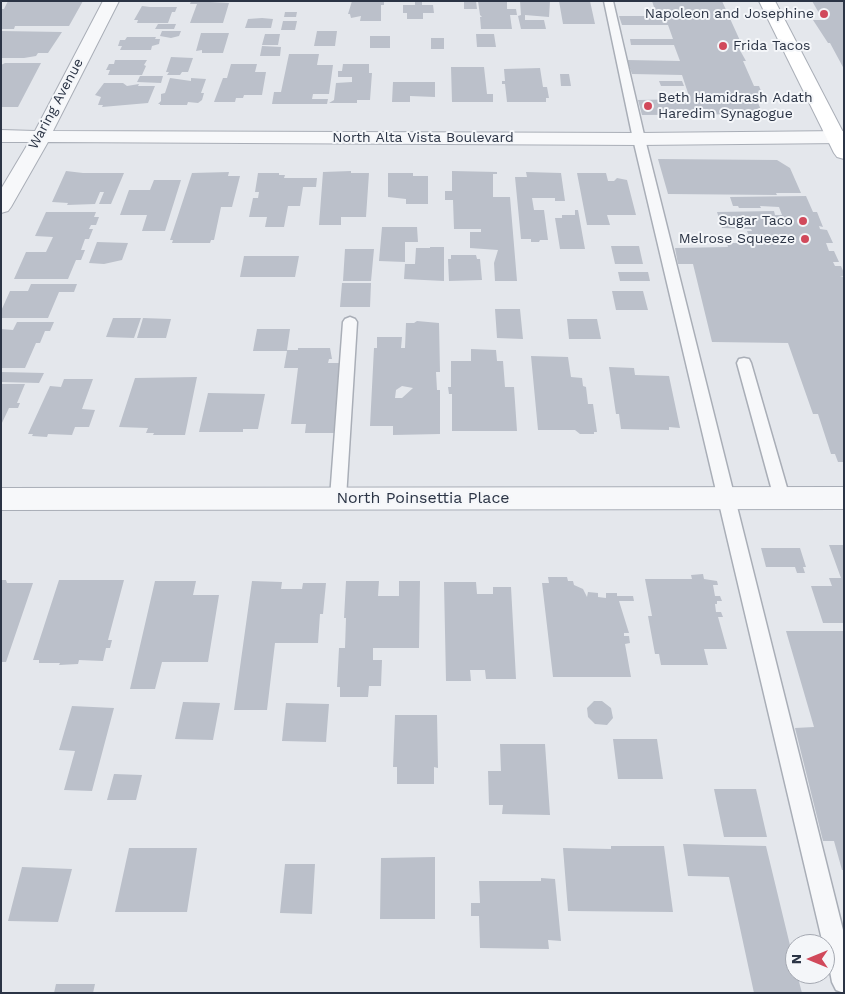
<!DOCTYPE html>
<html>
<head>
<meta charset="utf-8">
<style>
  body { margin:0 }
  #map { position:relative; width:845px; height:994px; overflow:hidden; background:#e4e7ec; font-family:"Work Sans",sans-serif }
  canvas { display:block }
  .frame { position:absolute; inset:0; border:2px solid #2b3445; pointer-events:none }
  .north { position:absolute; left:785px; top:934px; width:50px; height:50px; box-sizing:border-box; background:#f4f6f9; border:1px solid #a4a8b1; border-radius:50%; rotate:270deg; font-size:14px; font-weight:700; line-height:20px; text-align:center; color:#2b3445 }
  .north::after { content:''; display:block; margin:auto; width:18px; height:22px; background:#d1495b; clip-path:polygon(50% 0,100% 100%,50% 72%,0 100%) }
</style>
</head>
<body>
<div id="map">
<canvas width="845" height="994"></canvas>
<div class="frame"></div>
<div class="north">N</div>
</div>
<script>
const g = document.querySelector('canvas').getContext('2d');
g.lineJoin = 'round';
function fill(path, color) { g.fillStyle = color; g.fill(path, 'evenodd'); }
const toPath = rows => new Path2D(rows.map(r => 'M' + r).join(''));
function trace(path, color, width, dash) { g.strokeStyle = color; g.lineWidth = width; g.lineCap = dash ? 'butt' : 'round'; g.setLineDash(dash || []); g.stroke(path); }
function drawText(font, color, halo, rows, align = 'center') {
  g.font = font + ' "Work Sans",sans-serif'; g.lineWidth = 4; g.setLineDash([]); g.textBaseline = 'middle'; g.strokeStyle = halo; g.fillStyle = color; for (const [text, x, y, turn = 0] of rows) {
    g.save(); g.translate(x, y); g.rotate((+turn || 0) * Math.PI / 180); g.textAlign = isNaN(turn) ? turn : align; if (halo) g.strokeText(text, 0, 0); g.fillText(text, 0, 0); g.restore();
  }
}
const building = toPath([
  [8,1,83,1,69,26,15,26,14,29,1,29,1,9,4,9],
  [191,1,229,3,223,23,190,23,197,4,190,4],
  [352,1,384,1,384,5,381,5,381,21,360,21,361,16,351,18,350,14,348,14],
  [415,1,422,1,422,5,433,5,434,13,423,13,423,19,407,19,407,13,403,13,403,5,415,5],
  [464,1,476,1,477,9,464,9],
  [478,1,507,1,507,9,516,9,517,15,510,15,512,29,481,29,480,17,482,17,480,15],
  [520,1,550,1,549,17,525,15,525,20,544,20,546,29,521,29,518,16,521,15],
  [559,1,590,1,595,24,563,24],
  [652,1,722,1,742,45,737,45,746,61,743,61,754,86,759,86,766,103,758,103,763,114,642,115,638,100,690,99,682,75,632,74,627,60,680,61,674,45,631,45,630,39,673,39,668,25,622,25,619,16,657,16],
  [812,1,844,1,844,69,830,43,828,43,813,20,823,20],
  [142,6,150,7,177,7,175,12,172,12,168,23,137,23,138,20,134,20],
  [285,12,297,12,296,17,284,17],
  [262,18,273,19,271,28,245,28,248,19],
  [283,21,297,21,295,30,281,30],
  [158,24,176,24,174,29,155,29],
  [1,31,62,32,48,53,38,53,36,56,24,58,1,58],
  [162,31,181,31,179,36,171,38,160,36],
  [317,31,337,31,335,46,314,46],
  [201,33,229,33,223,53,202,53,202,50,196,51],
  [265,34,280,34,278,45,262,45],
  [476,34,494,34,496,47,477,47],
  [370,36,390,36,390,48,370,48],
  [127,37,156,37,155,39,160,39,159,44,152,46,151,50,120,50,122,46,118,46,120,40,125,40],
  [431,38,444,38,444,49,431,49],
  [262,46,281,47,280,56,260,56],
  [289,54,319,54,317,65,333,65,329,94,313,94,312,99,328,99,327,104,272,104,274,92,281,92],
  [171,57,193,58,188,72,182,72,180,75,167,75,169,72,166,72],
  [115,60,147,60,144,65,146,66,142,75,108,75,110,70,106,70,109,64,114,64],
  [5,63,41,63,18,107,1,107,1,65],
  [231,64,257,64,255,72,266,72,262,95,244,95,243,98,236,98,235,102,214,102,223,78,227,78],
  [343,64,369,64,369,73,372,73,370,100,357,100,357,103,329,103,334,100,336,83,352,82,352,77,338,77,338,71,342,71],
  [451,67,484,67,487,94,493,94,493,102,452,102],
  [540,68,543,87,547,87,549,98,546,98,546,102,507,102,505,84,502,84,502,81,505,81,504,69],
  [560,74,569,74,571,86,561,86],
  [140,76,163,76,161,83,137,82],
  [170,78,191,81,191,78,206,79,201,93,204,93,202,100,198,103,188,102,187,105,160,105,160,104,158,104,161,101,161,94,165,93],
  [659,81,682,81,684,86,661,86],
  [393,82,435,82,435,97,410,96,410,102,392,102],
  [104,83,123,83,127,86,139,84,138,86,155,86,148,103,102,107,103,105,98,105,101,97,95,95],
  [658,159,777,160,790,168,801,193,776,193,777,195,668,194],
  [66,171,83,173,124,173,111,204,99,204,104,192,100,192,95,204,67,205,68,203,52,202],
  [351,171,351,173,369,173,366,217,341,217,341,225,319,225,323,172],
  [452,171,497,172,497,174,493,174,493,197,510,197,517,281,495,281,494,263,498,250,470,248,470,232,481,232,481,229,454,229,453,200,445,200,445,191,452,191],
  [229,172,228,176,240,176,232,207,221,207,214,240,211,240,210,243,172,243,173,240,170,240,192,173],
  [526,172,561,173,565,201,555,201,555,198,532,198,534,210,544,210,548,240,540,240,539,242,531,242,531,239,521,239,515,177,527,177],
  [258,173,279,173,279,175,285,175,284,178,317,178,316,187,303,187,300,206,288,206,284,227,265,227,267,217,249,217,253,198,258,198,259,192,255,192],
  [388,173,413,173,413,176,428,176,428,204,406,204,406,199,388,197],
  [577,173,606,173,608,181,614,181,617,178,627,180,636,215,607,215,610,225,587,225],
  [154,180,181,180,165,231,142,231,147,215,120,215,129,190,150,190],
  [806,196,813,212,817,212,823,227,819,226,820,229,827,230,833,243,826,243,829,251,834,251,839,262,833,262,835,266,841,266,844,273,844,276,840,276,844,277,844,462,838,462,835,454,831,454,818,414,813,414,788,343,712,342,693,264,678,264,675,248,728,247,727,243,756,243,754,239,750,239,747,231,752,231,751,229,722,228,717,212,774,211,775,215,782,215,779,207,760,206,761,208,739,208,738,206,733,206,730,197],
  [575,210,578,210,585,249,560,249,555,218,562,218,562,215,575,215],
  [46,212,96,212,94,217,99,217,96,225,91,225,89,229,93,229,89,239,85,239,81,250,85,250,81,260,76,260,68,279,14,279,26,252,46,252,53,237,35,236],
  [382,227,417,227,418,242,405,242,405,262,379,261],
  [97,242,128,243,122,260,104,264,89,263],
  [611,246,639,246,643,264,615,264],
  [430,247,444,247,444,281,404,279,405,264,415,264,416,248,430,248],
  [345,249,374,249,371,281,343,281],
  [451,255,476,255,477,259,480,259,482,280,449,281,448,259,451,259],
  [244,256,299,256,295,277,240,277],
  [618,272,648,272,650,281,620,281],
  [342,283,371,283,370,307,340,307],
  [31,284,77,284,74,292,59,292,48,318,1,318,1,311,10,291,28,291],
  [612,291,643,291,648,310,616,310],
  [495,309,520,309,523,339,497,338],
  [113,318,141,318,134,338,106,337],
  [143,318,171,319,166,338,137,338],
  [567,319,597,319,601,339,569,339],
  [417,321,439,323,440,372,436,372,437,390,440,390,440,434,393,435,393,426,370,426,374,348,377,348,377,337,402,337,401,348,405,348,406,323,414,323],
  [402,386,413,388,402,398,395,398,396,390],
  [17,322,54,322,50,331,45,331,40,343,36,343,25,368,1,368,1,329,13,330],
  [257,329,290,329,287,350,298,350,298,348,330,348,332,359,329,359,328,363,341,363,335,433,305,433,306,424,291,424,298,368,284,368,287,351,253,351],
  [471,349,496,350,497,361,503,361,505,387,514,387,517,431,452,431,452,394,449,394,448,387,451,387,451,361,471,361],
  [531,356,568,357,571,377,582,378,583,386,586,387,588,404,593,404,597,432,594,432,594,434,580,434,575,430,538,430],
  [609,367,634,368,635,375,669,376,680,428,669,427,669,430,621,429,619,414,616,414],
  [1,372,44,373,39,383,1,382],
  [197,377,185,435,153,435,154,433,146,433,148,428,119,427,135,378],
  [64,379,93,379,82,409,95,410,89,427,75,427,72,435,48,434,47,437,32,436,33,434,28,434,50,386,61,387],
  [1,384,25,384,17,403,20,403,18,408,9,408,1,425],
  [208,393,265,394,258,429,243,429,243,432,199,432],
  [829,545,844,545,844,623,823,623,811,586,832,586,829,578,841,578],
  [761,548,800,548,806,567,803,567,805,573,797,573,795,567,766,567],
  [703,574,704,579,717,581,718,585,713,585,715,596,720,596,722,601,717,601,717,604,715,604,716,612,721,612,723,617,718,617,727,649,704,649,708,665,661,665,659,654,655,654,648,616,652,616,645,579,692,579,691,575],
  [548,577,567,577,568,581,573,581,574,585,583,589,587,597,588,592,598,593,598,597,606,598,606,593,617,593,617,596,633,596,634,601,619,601,629,633,624,633,624,636,629,636,630,643,625,644,631,677,553,677,542,583,549,583],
  [1,580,6,580,7,583,33,583,6,662,1,662],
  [59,580,124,580,108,640,112,640,110,648,106,648,103,661,79,660,78,664,59,665,60,663,39,663,39,660,33,660],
  [155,581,196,581,193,595,219,595,208,662,162,662,155,689,130,689],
  [252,581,282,582,281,589,302,589,303,583,326,583,323,614,320,614,318,643,275,643,267,710,234,710],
  [346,581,379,581,378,596,399,596,399,581,420,581,419,648,373,648,373,660,382,660,381,686,369,686,368,697,340,697,340,687,337,687,339,648,345,648,346,618,344,618],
  [444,582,476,582,477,594,493,594,493,587,511,587,516,679,486,679,485,670,470,670,471,681,446,681],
  [786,631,844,631,844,870,842,870,834,841,823,841,795,728,814,727],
  [594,701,602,701,611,708,613,718,607,725,595,724,588,717,587,708],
  [183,702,220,703,213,740,175,739],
  [286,703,329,704,326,742,282,741],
  [72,706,114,708,92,791,64,790,75,751,59,750],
  [395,715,437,715,438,768,434,767,434,784,397,784,397,767,393,767],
  [613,739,657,739,663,779,618,779],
  [500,744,545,744,550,815,502,814,503,805,489,805,488,771,501,771],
  [114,774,142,775,136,800,107,800],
  [714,789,756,789,767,837,724,837],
  [683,844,766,846,795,966,795,974,797,974,802,993,754,993,729,877,688,876],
  [611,846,664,846,673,912,568,911,563,848,611,849],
  [129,848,197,848,187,912,115,912],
  [435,857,435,919,380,919,381,858],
  [285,864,315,864,312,914,280,913],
  [22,867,72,869,58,922,8,921],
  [541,878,555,879,561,941,548,940,549,949,480,948,479,916,471,916,471,903,480,903,479,881,541,881],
  [56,984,95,984,93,993,54,993]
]);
const service = toPath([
  [604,1,613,1,645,139,844,934,844,993,836,990,832,982,825,944,823,944,633,139,604,1],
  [350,317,355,319,357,322,346,498,344,503,338,505,332,503,330,498,343,322,345,319,350,317],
  [744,358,749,359,751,363,790,498,788,503,782,505,776,503,774,498,737,363,739,359,744,358]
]);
const minor = toPath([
  [103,1,119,1,53,131,639,133,844,131,844,143,639,145,48,142,11,207,8,211,1,213,1,189,29,142,1,142,1,130,35,131,103,1],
  [844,487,844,509,1,510,1,488,844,487]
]);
const secondary = toPath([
  [759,1,775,1,844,134,844,159,837,157,834,153,759,1]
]);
const markers = [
  [824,14,5,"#d1495b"],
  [723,46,5,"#d1495b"],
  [648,106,5,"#d1495b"],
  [803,221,5,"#d1495b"],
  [805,239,5,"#d1495b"]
];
const farPoinames = [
  ["Napoleon and Josephine",814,14],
  ["Frida Tacos",733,46,"left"],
  ["Beth Hamidrash Adath",658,98,"left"],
  ["Haredim Synagogue",658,114,"left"],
  ["Sugar Taco",793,221],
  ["Melrose Squeeze",795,239]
];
const farStreetnames = [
  ["Waring Avenue",56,104,-62],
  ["North Alta Vista Boulevard",423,138]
];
const streetNames = [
  ["North Poinsettia Place",423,498]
];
fill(building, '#bbc0ca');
trace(service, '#a9aeb7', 3);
trace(minor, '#a9aeb7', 2);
trace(secondary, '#a9aeb7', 2);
fill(service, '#f7f8fa');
fill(minor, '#f7f8fa');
fill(secondary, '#fff');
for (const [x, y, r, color] of markers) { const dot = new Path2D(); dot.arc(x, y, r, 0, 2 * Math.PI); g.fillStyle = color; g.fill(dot); trace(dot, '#f4f6f9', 2); }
drawText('14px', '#2b3445', '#f4f6f9', farPoinames, 'right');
drawText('14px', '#2b3445', '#f4f6f9', farStreetnames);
drawText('16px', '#2b3445', '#f4f6f9', streetNames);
</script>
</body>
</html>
